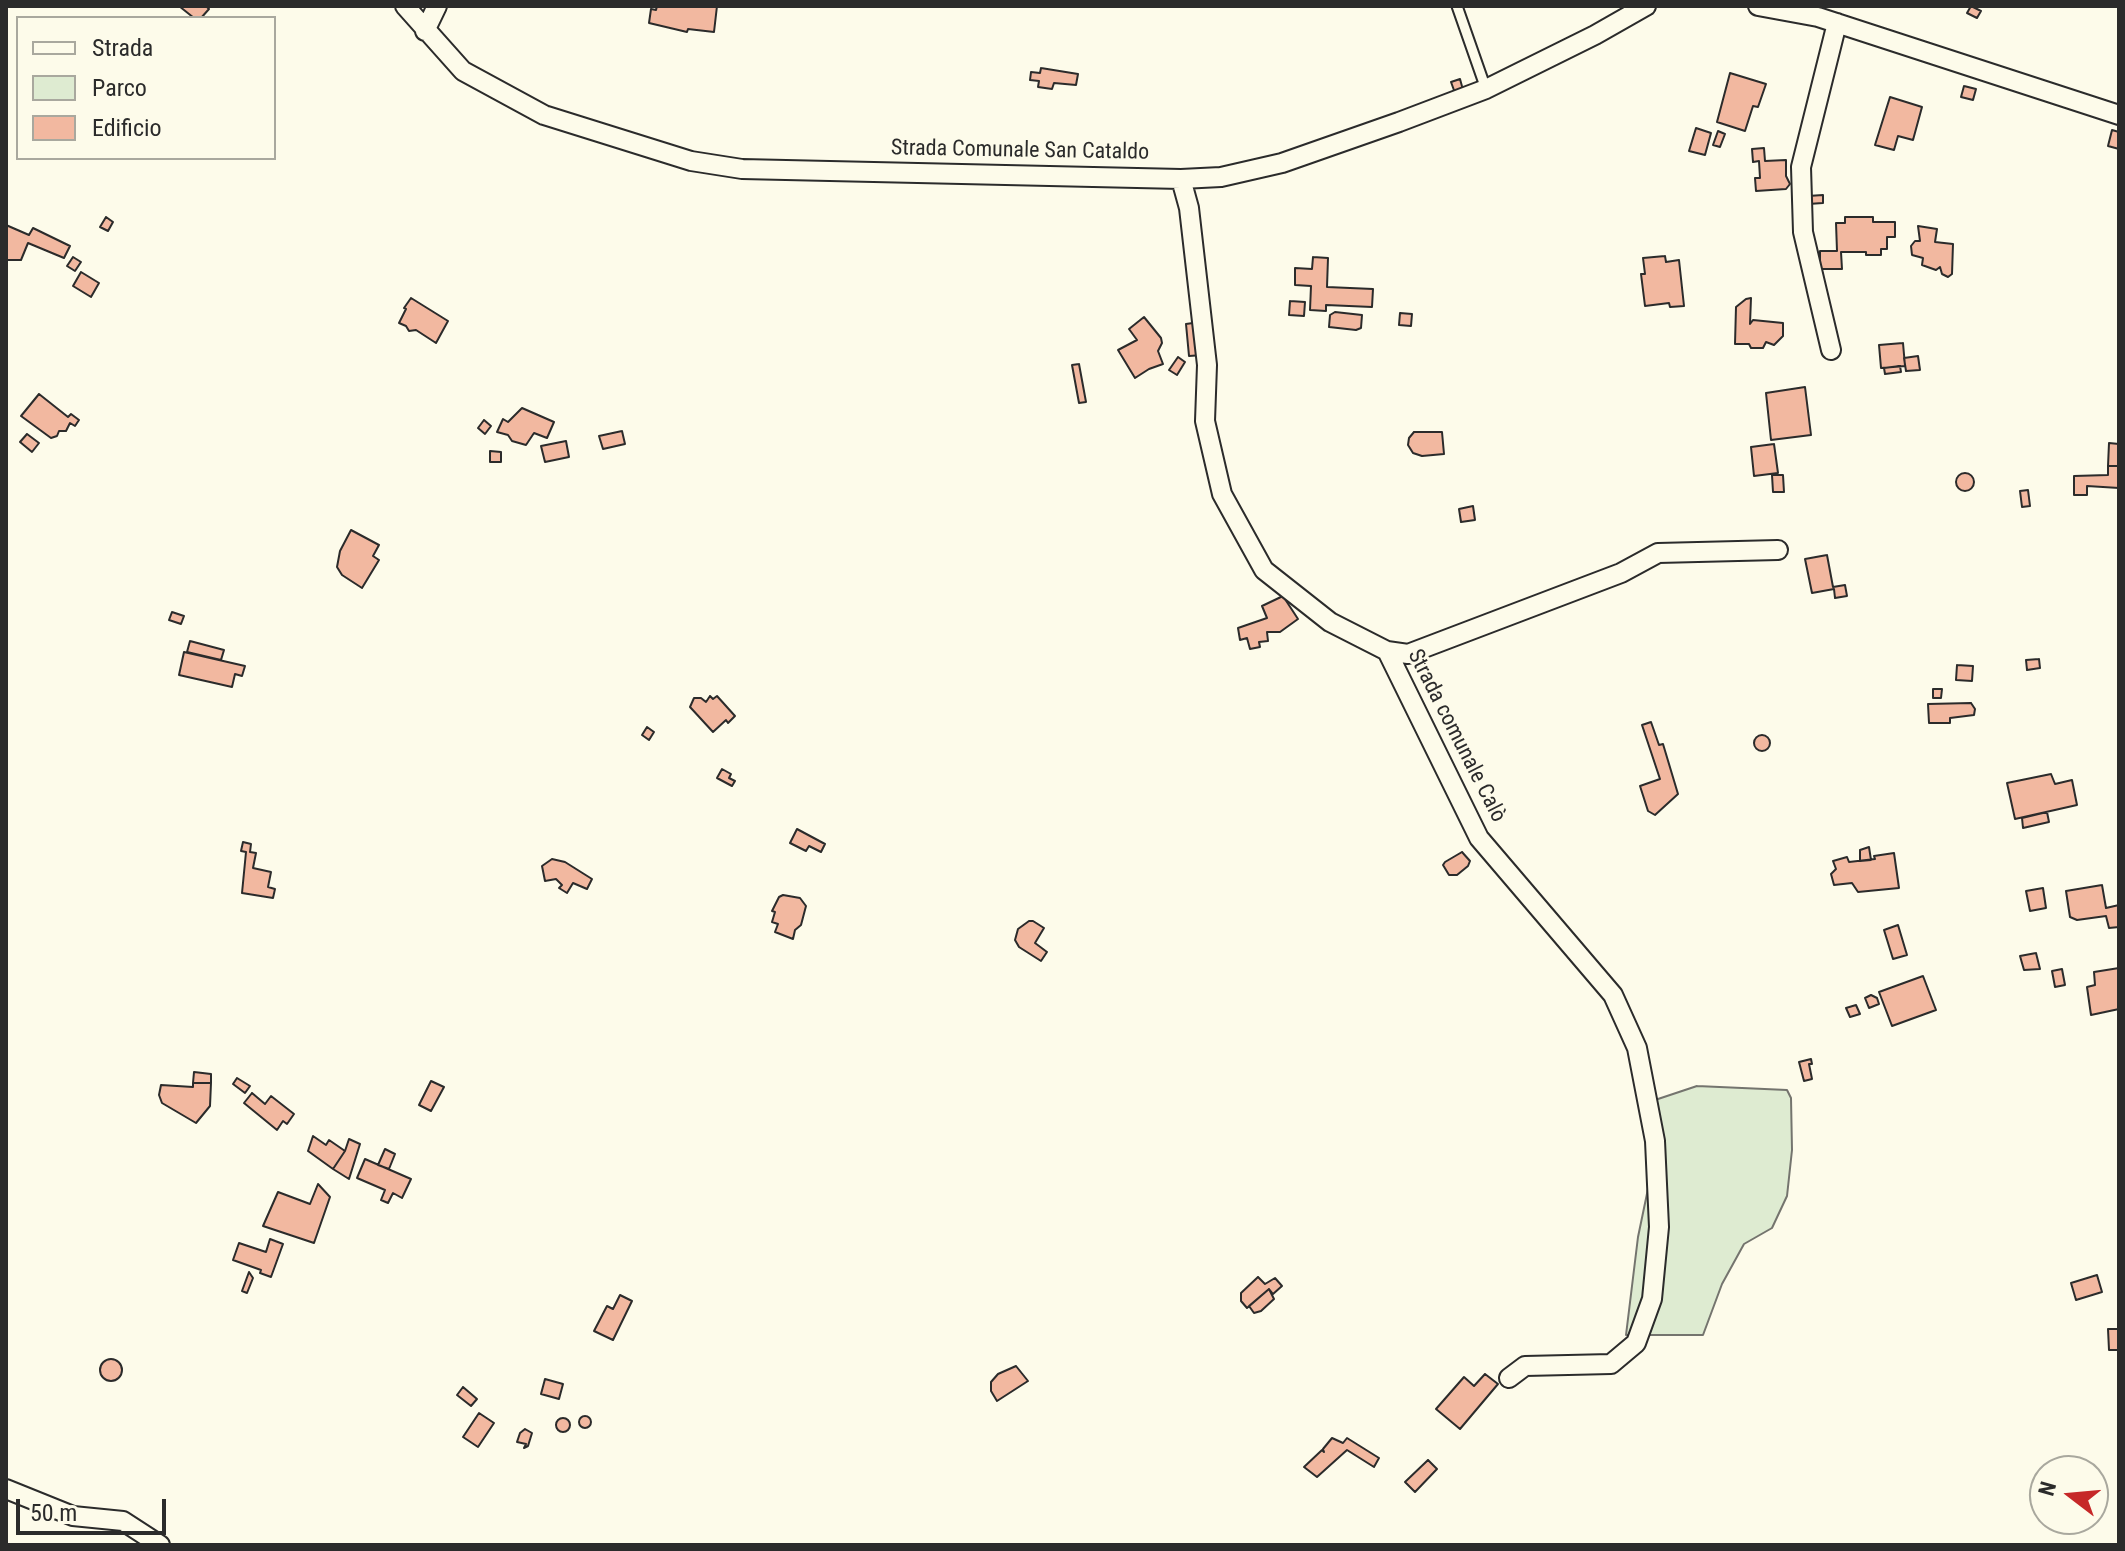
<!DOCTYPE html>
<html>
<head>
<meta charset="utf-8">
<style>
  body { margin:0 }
  #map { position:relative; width:2125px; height:1551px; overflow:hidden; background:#fdfbea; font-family:"Roboto Condensed",sans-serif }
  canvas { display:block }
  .frame { position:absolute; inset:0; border:8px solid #2b2b2b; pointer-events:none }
  .legend { position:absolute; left:16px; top:16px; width:260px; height:144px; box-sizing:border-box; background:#fdfbea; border:2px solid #a9a89e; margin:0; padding:10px 14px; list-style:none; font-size:24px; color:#2b2b2b }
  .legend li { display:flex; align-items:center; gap:16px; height:40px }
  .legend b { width:40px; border:2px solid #a9a89e }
  .north { position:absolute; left:2029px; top:1455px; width:80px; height:80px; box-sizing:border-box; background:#fdfbea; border:2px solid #a9a89e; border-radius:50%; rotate:286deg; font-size:22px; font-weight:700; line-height:32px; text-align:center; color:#2b2b2b }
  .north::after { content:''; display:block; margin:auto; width:28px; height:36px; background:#c62828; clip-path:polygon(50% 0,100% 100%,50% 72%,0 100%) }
  .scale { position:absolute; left:16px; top:1499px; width:150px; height:36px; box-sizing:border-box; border:4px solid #2b2b2b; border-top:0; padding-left:10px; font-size:24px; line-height:28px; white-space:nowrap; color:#2b2b2b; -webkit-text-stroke:6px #fdfbea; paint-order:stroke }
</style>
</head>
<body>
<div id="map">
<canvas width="2125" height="1551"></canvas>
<div class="frame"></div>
<ul class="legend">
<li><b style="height:10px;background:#fdfbea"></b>Strada</li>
<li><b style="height:22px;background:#deebd1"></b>Parco</li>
<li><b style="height:22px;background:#f2b8a0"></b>Edificio</li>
</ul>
<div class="north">N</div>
<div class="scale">50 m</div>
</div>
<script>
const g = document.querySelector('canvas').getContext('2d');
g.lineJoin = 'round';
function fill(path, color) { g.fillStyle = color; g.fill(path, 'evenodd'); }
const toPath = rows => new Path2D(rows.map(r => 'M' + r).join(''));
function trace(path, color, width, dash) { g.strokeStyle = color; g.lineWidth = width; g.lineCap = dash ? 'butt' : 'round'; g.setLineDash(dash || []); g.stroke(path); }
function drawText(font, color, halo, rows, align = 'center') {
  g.font = font + ' "Roboto Condensed",sans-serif'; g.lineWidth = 6; g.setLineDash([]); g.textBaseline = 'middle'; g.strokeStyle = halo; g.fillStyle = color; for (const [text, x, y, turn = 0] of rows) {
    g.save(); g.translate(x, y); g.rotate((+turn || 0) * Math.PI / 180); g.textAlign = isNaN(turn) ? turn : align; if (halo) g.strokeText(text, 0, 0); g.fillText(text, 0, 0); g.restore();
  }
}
const green = toPath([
  [1697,1086,1787,1090,1791,1098,1792,1150,1787,1196,1772,1228,1744,1244,1722,1284,1703,1335,1626,1335,1638,1237,1649,1184,1643,1104,1697,1086]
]);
const building = toPath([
  [179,6,206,6,209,9,201,18,194,18,179,6],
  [657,6,717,6,714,32,688,29,687,32,649,23,651,9,656,10,657,6],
  [1971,6,1981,11,1977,18,1967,13,1971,6],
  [1041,68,1078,74,1076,85,1054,83,1052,89,1038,87,1039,81,1030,80,1031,72,1040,73,1041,68],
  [1730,73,1766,84,1758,107,1753,106,1745,131,1717,122,1730,73],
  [1460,79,1463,90,1455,93,1451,82,1460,79],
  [1964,86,1976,89,1973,100,1961,97,1964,86],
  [1890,97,1922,107,1913,140,1898,136,1894,150,1875,145,1890,97],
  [1696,128,1711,133,1705,155,1689,151,1696,128],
  [2112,130,2119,132,2119,149,2108,146,2112,130],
  [1718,131,1725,134,1720,147,1713,145,1718,131],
  [1764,148,1765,161,1786,160,1786,176,1790,184,1786,189,1756,191,1755,178,1760,178,1759,161,1753,162,1752,149,1764,148],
  [1823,195,1823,203,1808,204,1808,196,1823,195],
  [106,217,113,222,108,231,100,227,106,217],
  [1845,217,1873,217,1873,222,1895,222,1895,237,1887,237,1887,249,1881,249,1881,255,1866,255,1866,252,1841,252,1842,269,1820,269,1820,251,1837,251,1836,223,1845,223,1845,217],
  [6,225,29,235,33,228,70,246,64,258,28,243,21,260,6,260,6,225],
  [1918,226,1937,229,1935,242,1953,244,1952,274,1948,277,1942,274,1940,267,1936,270,1922,265,1923,258,1912,255,1911,246,1915,241,1920,241,1918,226],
  [1665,256,1666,262,1679,260,1684,306,1670,307,1669,303,1645,306,1641,274,1645,274,1643,258,1665,256],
  [73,257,81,262,75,271,67,266,73,257],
  [1313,257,1328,258,1327,287,1373,289,1372,307,1326,305,1326,311,1310,310,1311,286,1295,285,1295,268,1312,269,1313,257],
  [81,272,99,283,91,297,73,286,81,272],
  [411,298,448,321,436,343,416,330,409,331,406,326,399,323,406,309,404,308,411,298],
  [1751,298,1750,324,1753,320,1783,323,1783,336,1774,345,1766,342,1763,348,1751,348,1749,344,1735,344,1736,307,1746,299,1751,298],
  [1290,301,1305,302,1304,316,1289,315,1290,301],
  [1335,312,1362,315,1361,328,1356,330,1329,327,1330,315,1335,312],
  [1400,313,1412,314,1411,326,1399,325,1400,313],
  [1144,317,1161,338,1162,343,1158,351,1163,364,1149,369,1135,378,1118,350,1137,340,1129,329,1144,317],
  [1200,322,1203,355,1189,356,1186,324,1200,322],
  [1903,343,1905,366,1881,368,1879,345,1903,343],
  [1918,356,1920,370,1906,371,1904,358,1918,356],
  [1178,357,1185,362,1177,375,1169,370,1178,357],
  [1079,364,1086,402,1079,403,1072,365,1079,364],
  [1900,366,1901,372,1885,374,1884,368,1900,366],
  [1805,387,1811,435,1771,440,1766,393,1805,387],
  [39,394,68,417,71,414,79,420,75,426,70,423,66,431,59,431,57,436,51,438,21,416,39,394],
  [522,408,554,422,547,438,534,433,526,445,512,441,508,435,497,432,503,419,508,422,522,408],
  [484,420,491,426,485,434,478,428,484,420],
  [622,431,625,444,603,449,599,436,622,431],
  [1414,432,1442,432,1444,454,1422,456,1413,453,1408,445,1409,438,1414,432],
  [27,434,39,443,32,452,20,442,27,434],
  [566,441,569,457,545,462,541,446,566,441],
  [2109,443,2119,444,2119,466,2108,466,2109,443],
  [1774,444,1778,473,1754,476,1751,447,1774,444],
  [490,451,501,452,501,462,490,462,490,451],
  [2108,466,2119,466,2119,488,2087,486,2087,495,2074,495,2074,476,2108,475,2108,466],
  '1956 482a9 9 0 1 1 18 0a9 9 0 1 1-18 0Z',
  [1772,475,1783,475,1784,492,1773,492,1772,475],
  [2028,490,2030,506,2022,507,2020,491,2028,490],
  [1473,506,1475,520,1461,522,1459,509,1473,506],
  [351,530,379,545,373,556,379,560,362,588,342,575,337,567,340,551,351,530],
  [1827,555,1833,587,1845,585,1847,596,1835,598,1834,589,1812,593,1805,559,1827,555],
  [1283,596,1298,619,1280,632,1267,632,1268,641,1259,642,1260,647,1250,649,1247,638,1240,640,1238,628,1267,618,1262,606,1283,596],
  [172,612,184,616,181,624,169,620,172,612],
  [190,641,224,650,221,660,187,652,190,641],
  [184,652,245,666,242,676,235,674,232,687,179,675,184,652],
  [2039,659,2040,668,2027,670,2026,660,2039,659],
  [1957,665,1973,666,1972,681,1956,680,1957,665],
  [1933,689,1942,689,1941,698,1933,698,1933,689],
  [710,696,713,699,717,696,735,716,728,723,726,720,713,732,690,707,694,698,701,698,706,702,710,696],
  [1971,703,1975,709,1974,715,1950,718,1950,723,1929,723,1928,704,1971,703],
  [1651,722,1659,745,1663,744,1678,794,1655,815,1648,811,1640,786,1660,779,1642,725,1651,722],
  [647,727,654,732,649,740,642,735,647,727],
  '1754 743a8 8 0 1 1 16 0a8 8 0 1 1-16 0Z',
  [722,769,731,774,729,778,735,781,732,786,717,778,722,769],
  [2051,774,2055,784,2072,780,2077,805,2015,819,2007,783,2051,774],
  [2047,812,2049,822,2023,828,2022,818,2047,812],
  [797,829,825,844,821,852,809,846,806,851,790,843,797,829],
  [243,842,251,844,250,852,256,853,253,868,271,872,268,887,275,889,273,898,242,893,246,852,241,851,243,842],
  [1869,847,1871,860,1860,861,1860,850,1869,847],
  [1462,852,1470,861,1468,866,1457,875,1449,875,1443,865,1445,862,1462,852],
  [1894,853,1899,888,1858,892,1852,883,1834,885,1831,874,1836,869,1833,861,1847,857,1849,862,1875,859,1874,856,1894,853],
  [552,859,565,862,592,879,587,889,573,883,567,893,559,888,562,885,556,879,545,881,542,866,552,859],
  [2102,885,2106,908,2119,905,2119,927,2109,928,2106,916,2077,920,2070,917,2066,891,2102,885],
  [2043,888,2046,908,2030,911,2026,891,2043,888],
  [783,895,800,898,806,906,801,925,795,930,793,939,775,932,778,924,772,922,775,912,772,911,779,897,783,895],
  [1029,921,1033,921,1044,928,1035,943,1047,952,1041,961,1019,947,1015,940,1018,929,1029,921],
  [1898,925,1907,955,1893,959,1884,930,1898,925],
  [2036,953,2040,969,2024,970,2020,956,2036,953],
  [2119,968,2119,1009,2091,1015,2087,987,2095,985,2094,972,2119,968],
  [2062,969,2065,985,2055,987,2052,971,2062,969],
  [1923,976,1936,1010,1892,1026,1879,992,1923,976],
  [1871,995,1877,998,1879,1004,1869,1008,1865,998,1871,995],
  [1856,1005,1860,1014,1850,1017,1846,1008,1856,1005],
  [1811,1059,1812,1064,1809,1064,1812,1079,1804,1081,1799,1062,1811,1059],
  [194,1072,211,1074,211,1083,193,1083,194,1072],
  [237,1078,250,1086,245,1093,233,1084,237,1078],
  [431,1081,444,1087,431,1111,419,1105,431,1081],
  [193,1083,211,1083,210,1106,196,1123,162,1103,159,1095,161,1085,193,1087,193,1083],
  [252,1093,265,1104,271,1096,294,1114,287,1124,283,1121,277,1130,244,1103,252,1093],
  [313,1136,326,1145,329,1140,345,1151,333,1169,308,1151,313,1136],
  [349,1139,360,1144,349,1179,333,1169,345,1151,349,1139],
  [385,1149,395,1154,389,1169,378,1165,385,1149],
  [365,1159,411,1179,402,1198,393,1193,388,1203,381,1200,385,1190,357,1178,365,1159],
  [318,1184,330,1197,314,1243,263,1226,278,1192,310,1204,318,1184],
  [270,1239,283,1244,271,1277,260,1273,261,1270,233,1260,239,1243,266,1252,270,1239],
  [249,1272,253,1278,247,1293,242,1291,249,1272],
  [2097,1275,2102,1292,2076,1300,2071,1283,2097,1275],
  [1258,1277,1265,1284,1275,1278,1282,1286,1273,1294,1269,1289,1247,1308,1241,1301,1241,1293,1258,1277],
  [1269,1289,1274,1299,1261,1311,1254,1313,1249,1306,1269,1289],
  [620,1295,632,1301,613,1340,594,1331,607,1306,613,1309,620,1295],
  [2108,1329,2119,1329,2119,1350,2109,1350,2108,1329],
  '100 1370a11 11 0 1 1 22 0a11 11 0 1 1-22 0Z',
  [1016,1366,1028,1381,997,1401,991,1391,991,1382,998,1374,1016,1366],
  [1485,1374,1498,1384,1460,1429,1436,1409,1464,1377,1474,1386,1485,1374],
  [545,1379,563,1384,559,1399,541,1394,545,1379],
  [463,1387,477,1399,471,1406,457,1395,463,1387],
  [479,1413,494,1423,478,1447,463,1437,479,1413],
  '579 1422a6 6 0 1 1 12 0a6 6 0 1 1-12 0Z',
  '556 1425a7 7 0 1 1 14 0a7 7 0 1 1-14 0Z',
  [525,1429,532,1433,528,1446,524,1448,526,1444,517,1442,520,1433,525,1429],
  [1332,1438,1343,1443,1347,1438,1379,1458,1374,1467,1347,1450,1317,1477,1304,1467,1322,1450,1324,1452,1323,1449,1332,1438],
  [1428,1460,1437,1469,1415,1492,1405,1482,1428,1460]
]);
const service = toPath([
  [1457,6,1486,89]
]);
const minor = toPath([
  [405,6,463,71,544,115,691,161,742,169,1181,179,1221,177,1282,163,1399,122,1486,89,1595,35,1646,6],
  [1758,6,1818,17,2119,115],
  [425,31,437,6],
  [1181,179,1189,208,1207,365,1205,421,1222,494,1264,570,1330,622,1387,651,1479,838,1613,995,1637,1048,1655,1141,1659,1227,1652,1299,1636,1343,1611,1364,1525,1366,1509,1378],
  [1831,350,1803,232,1801,167,1837,23],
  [1387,651,1408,654,1621,573,1658,553,1778,550],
  [6,1489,73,1516,123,1521,160,1545]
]);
const streetNames = [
  ["Strada Comunale San Cataldo",1020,151,1],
  ["Strada comunale Calò",1456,736,63]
];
fill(green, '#deebd1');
trace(green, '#74746e', 2);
fill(building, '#f2b8a0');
trace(building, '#2b2b2b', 2);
trace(service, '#2b2b2b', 13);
trace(minor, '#2b2b2b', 22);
trace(service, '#fdfbea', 9);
trace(minor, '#fdfbea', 18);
drawText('22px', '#2b2b2b', '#fdfbea', streetNames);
</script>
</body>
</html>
